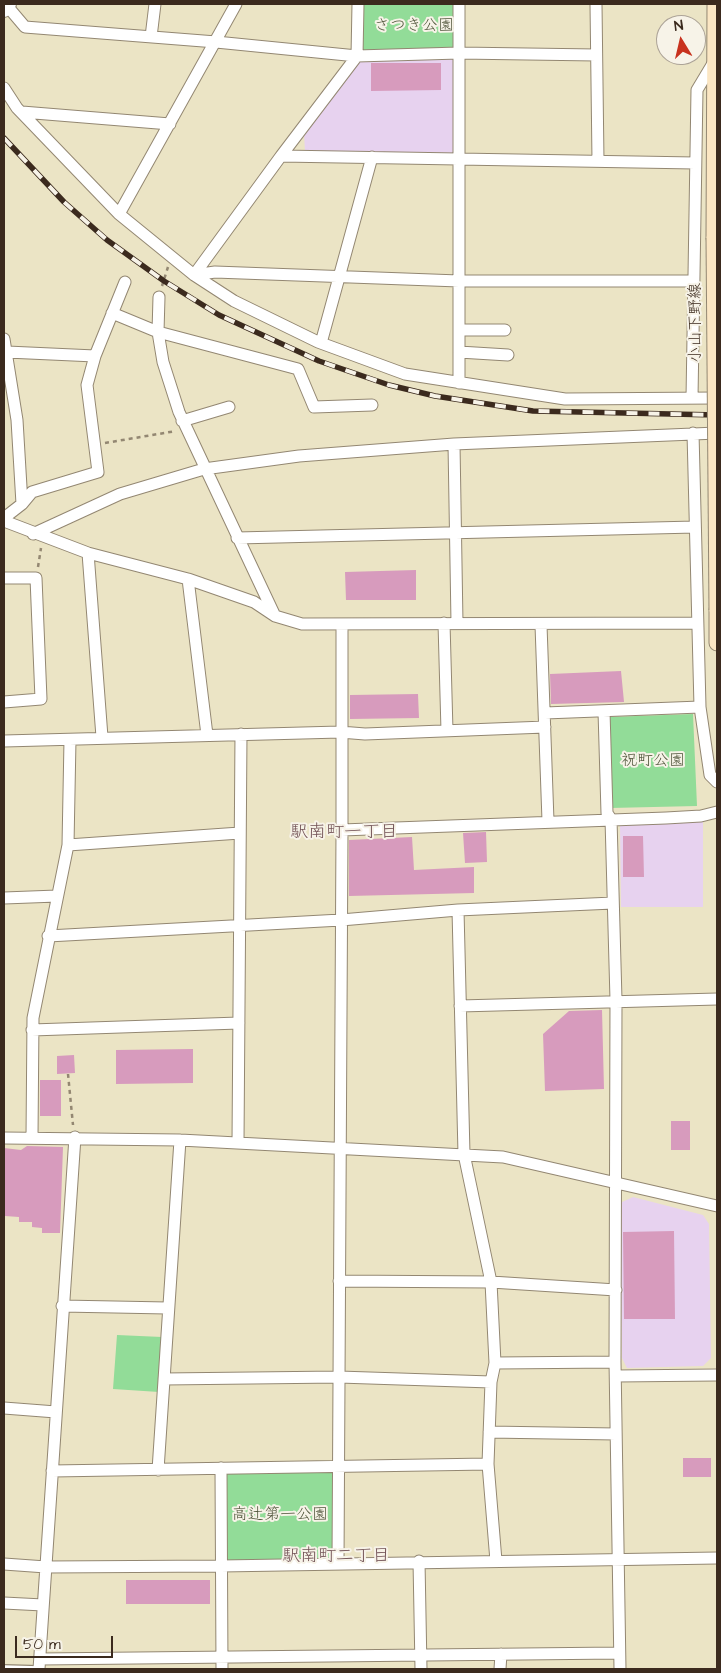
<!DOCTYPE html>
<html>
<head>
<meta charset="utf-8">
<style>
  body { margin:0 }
  #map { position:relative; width:721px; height:1673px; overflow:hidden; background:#ebe4c5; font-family:"Architects Daughter",sans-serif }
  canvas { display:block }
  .frame { position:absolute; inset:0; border:5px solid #3b2a1e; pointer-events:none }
  .north { position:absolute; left:656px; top:15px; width:50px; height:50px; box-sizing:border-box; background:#f7f3e8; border:1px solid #aca397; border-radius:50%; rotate:351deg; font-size:14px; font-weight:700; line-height:20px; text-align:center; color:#3b2a1e }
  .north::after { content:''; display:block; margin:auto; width:18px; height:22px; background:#c8321e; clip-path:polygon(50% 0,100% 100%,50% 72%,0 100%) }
  .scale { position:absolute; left:15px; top:1636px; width:98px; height:22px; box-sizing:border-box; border:2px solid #3b2a1e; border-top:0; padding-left:6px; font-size:15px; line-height:18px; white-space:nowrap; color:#3b2a1e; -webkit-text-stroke:4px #f7f3e8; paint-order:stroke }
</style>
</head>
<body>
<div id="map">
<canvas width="721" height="1673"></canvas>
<div class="frame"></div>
<div class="north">N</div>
<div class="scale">50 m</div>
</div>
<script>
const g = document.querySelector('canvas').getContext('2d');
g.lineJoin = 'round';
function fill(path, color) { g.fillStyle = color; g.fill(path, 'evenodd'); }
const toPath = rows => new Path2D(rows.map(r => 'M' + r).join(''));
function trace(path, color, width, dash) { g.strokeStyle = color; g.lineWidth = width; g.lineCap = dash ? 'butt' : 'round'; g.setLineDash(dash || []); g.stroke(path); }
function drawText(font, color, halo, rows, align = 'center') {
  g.font = font + ' "Architects Daughter","Klee One",sans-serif'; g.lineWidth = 4; g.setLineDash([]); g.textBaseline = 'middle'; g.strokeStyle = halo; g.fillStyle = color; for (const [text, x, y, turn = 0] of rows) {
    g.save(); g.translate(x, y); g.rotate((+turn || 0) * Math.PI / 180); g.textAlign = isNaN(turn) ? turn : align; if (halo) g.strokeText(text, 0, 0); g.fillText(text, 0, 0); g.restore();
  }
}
const built = toPath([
  [454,59,456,153,305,152,304,133,359,61],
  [703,821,703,907,621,907,620,822],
  [633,1197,703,1215,709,1224,711,1358,703,1366,627,1368,622,1358,620,1203]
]);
const green = toPath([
  [362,4,456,4,456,50,361,52],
  [693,714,697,806,610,808,609,717],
  [117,1335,162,1337,159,1392,113,1389],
  [335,1470,336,1560,224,1563,224,1471]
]);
const building = toPath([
  [371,63,441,63,441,90,371,91],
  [416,570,416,600,346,600,345,572],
  [621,671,624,702,551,704,550,674],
  [418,694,419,718,350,719,350,695],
  [486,832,487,862,465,863,463,833],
  [623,836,643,836,644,877,623,877],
  [412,837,414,870,474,867,474,893,349,896,349,840],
  [602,1010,604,1089,545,1091,543,1034,569,1011],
  [193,1049,193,1083,116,1084,116,1050],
  [74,1055,75,1073,57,1074,57,1056],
  [40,1080,61,1080,61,1116,40,1116],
  [671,1121,690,1121,690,1150,671,1150],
  [27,1146,63,1147,60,1233,42,1233,42,1228,32,1227,32,1222,19,1222,19,1217,5,1216,4,1148,21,1150],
  [674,1231,675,1319,624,1319,623,1232],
  [683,1458,711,1458,711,1477,683,1477],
  [126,1580,210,1580,210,1604,126,1604]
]);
const path = toPath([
  [162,286,168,267],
  [105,443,176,431],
  [38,567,41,548],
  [68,1074,73,1125]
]);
const service = toPath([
  [4,1668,39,1669]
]);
const minor = toPath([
  [596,4,598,161],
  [8,7,25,27,216,42,357,56,459,53,596,55],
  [151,37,155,4],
  [4,88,17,108,119,214,194,275,234,301,318,342,405,374,565,399,717,398],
  [22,112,170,124],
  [281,156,357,56,358,4],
  [119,214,236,4],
  [194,275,281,156,695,163],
  [194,275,215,272,459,281,694,281],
  [159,297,158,332,163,362,179,412,275,616],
  [112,313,158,332,298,369,314,407,372,405],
  [459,330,505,330],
  [4,339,17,420,22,504],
  [321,343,372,157],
  [7,352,95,356],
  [459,352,508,355],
  [459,383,459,4],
  [692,398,697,90,715,60],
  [182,421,229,407],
  [693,433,700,707,710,775,717,782],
  [454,444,457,623],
  [4,518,22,504,32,492,98,472,87,385,95,356,125,282],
  [4,521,88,553,188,579,254,602,275,616,302,624,696,623],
  [33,534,120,494,204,469,299,456,454,444,717,433],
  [237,538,695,527],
  [88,553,102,737],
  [4,578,36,578,41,699,4,702],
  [188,579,207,735],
  [444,623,447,731],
  [342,624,342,830],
  [541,625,548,821],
  [604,711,607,813,611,819,616,1000,615,1362,620,1669],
  [545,713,700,707],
  [4,741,340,732,365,734,545,727],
  [68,845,240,833],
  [4,898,57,896],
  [458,910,464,1154,491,1282,495,1363,491,1382,488,1464,496,1561],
  [48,936,341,920,458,910,613,903],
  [460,1006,717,999],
  [32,1030,239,1023],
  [32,1137,33,1018,68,845,70,740],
  [4,1138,180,1140,503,1157,717,1206],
  [238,1142,241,734],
  [339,1281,491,1282,616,1290],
  [62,1306,167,1308],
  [495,1363,615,1362],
  [616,1376,717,1375],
  [164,1379,339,1377,491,1382],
  [4,1408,56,1412],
  [489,1432,616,1434],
  [221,1468,222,1669],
  [158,1470,180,1140],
  [52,1471,488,1464],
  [419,1561,421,1669],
  [338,1563,342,830,666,818,701,816,717,812],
  [4,1564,46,1567,221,1566,717,1558],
  [4,1603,43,1605],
  [40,1659,619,1653],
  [39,1669,75,1137],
  [500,1669,501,1654]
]);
const tertiary = toPath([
  [4,10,9,4]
]);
const secondary = toPath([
  [714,238,715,4],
  [717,610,717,643]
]);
const rail = toPath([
  [4,138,64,202,107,240,164,281,219,315,319,361,389,385,435,396,533,411,717,415]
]);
const secondaryBridge = toPath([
  [714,238,717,610]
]);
const parkNames = [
  ["さつき公園",414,27],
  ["祝町公園",653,762],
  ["高辻第一公園",280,1516]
];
const streetNames = [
  ["小山下野線",697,323,-90]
];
const neighbourhoodNames = [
  ["駅南町一丁目",344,833],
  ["駅南町二丁目",336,1557]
];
fill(built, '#e7d2ef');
fill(green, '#92dc98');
fill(building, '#d79bbd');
trace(service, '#938772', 8);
trace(minor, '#938772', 13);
trace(tertiary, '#938772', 16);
trace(secondary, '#938772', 17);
trace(path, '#938772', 2.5, [4, 4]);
trace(service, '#fff', 5.5);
trace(minor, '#fff', 11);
trace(tertiary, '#fff', 14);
trace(secondary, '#fbe6c3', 15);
trace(rail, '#3b2a1e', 5.5);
trace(rail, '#f7f3e8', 4, [11]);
trace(secondaryBridge, '#938772', 17, []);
trace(secondaryBridge, '#fbe6c3', 15);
drawText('16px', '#51563c', '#f7f3e8', parkNames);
drawText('16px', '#3b2a1e', '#f7f3e8', streetNames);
drawText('18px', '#725256', '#f7f3e8', neighbourhoodNames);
</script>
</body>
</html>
